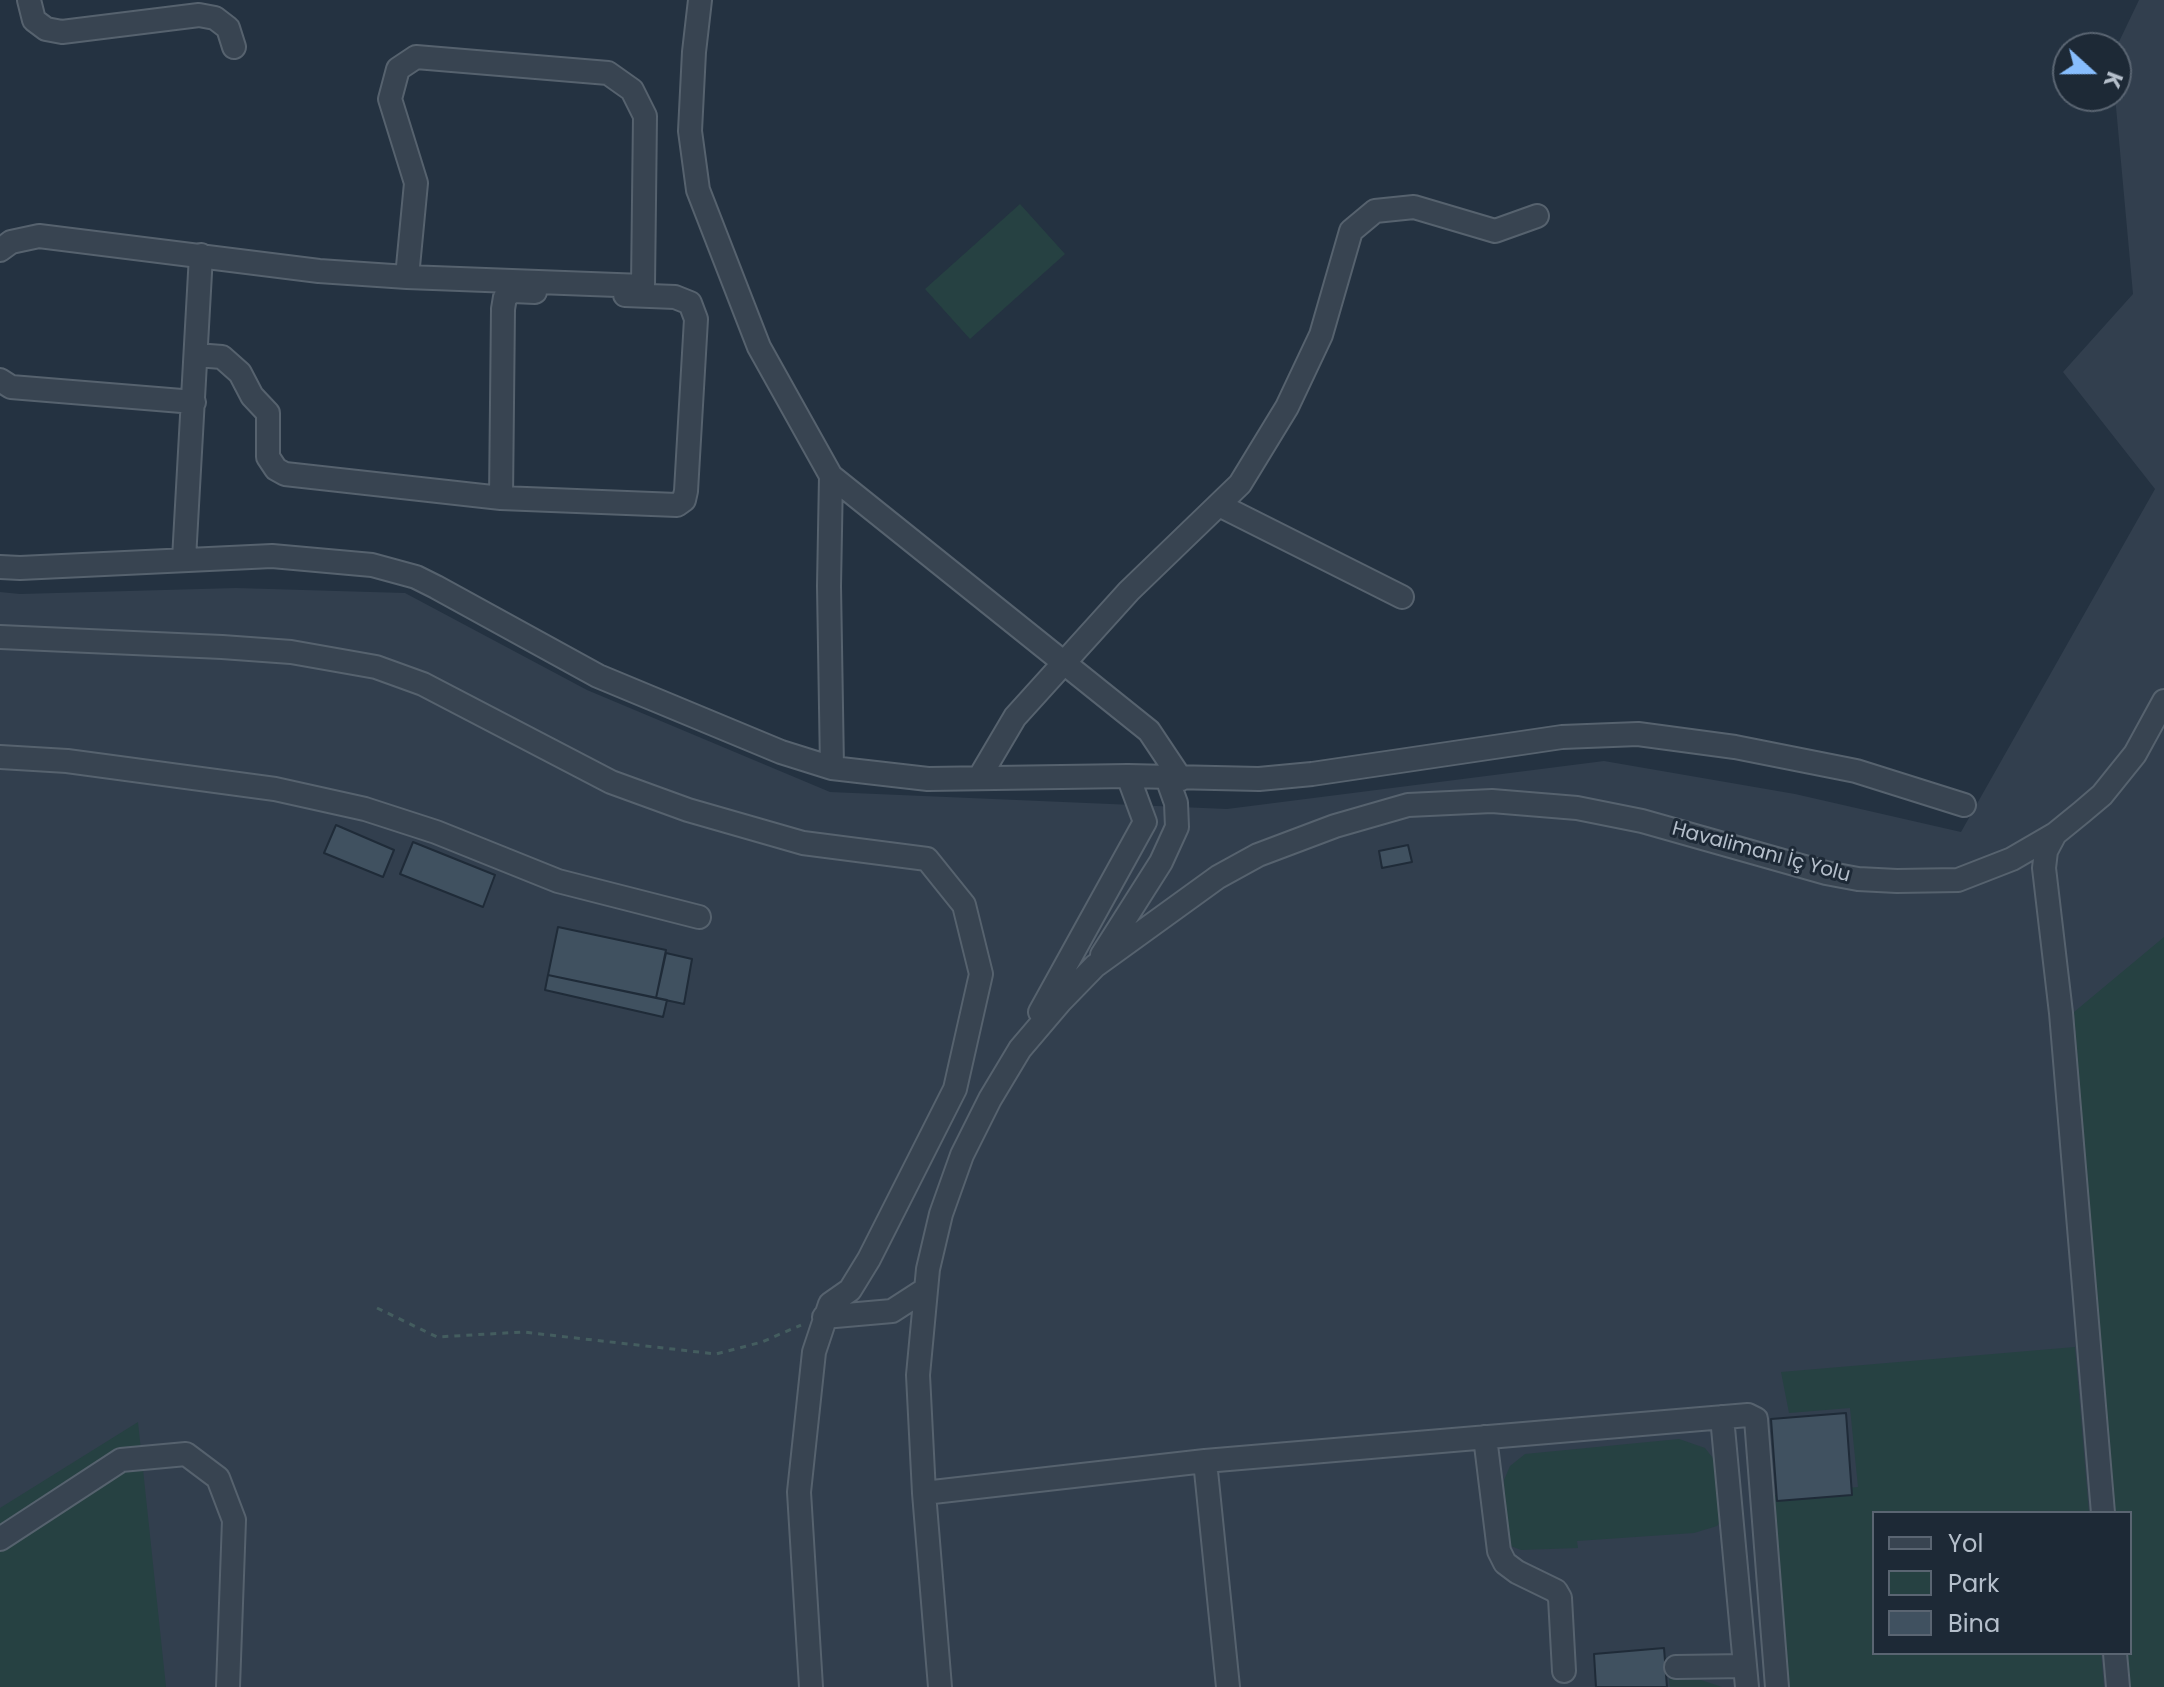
<!DOCTYPE html>
<html>
<head>
<meta charset="utf-8">
<style>
  body { margin:0 }
  #map { position:relative; width:2164px; height:1687px; overflow:hidden; background:#243241; font-family:Poppins,sans-serif }
  canvas { display:block }
  .legend { position:absolute; left:1872px; top:1511px; width:260px; height:144px; box-sizing:border-box; background:#1d2936; border:2px solid #5a6572; margin:0; padding:10px 14px; list-style:none; font-size:24px; color:#b5bfcb }
  .legend li { display:flex; align-items:center; gap:16px; height:40px }
  .legend b { width:40px; border:2px solid #5a6572 }
  .north { position:absolute; left:2052px; top:32px; width:80px; height:80px; box-sizing:border-box; background:#1d2936; border:2px solid #5a6572; border-radius:50%; rotate:111deg; font-size:22px; font-weight:700; line-height:32px; text-align:center; color:#b5bfcb }
  .north::after { content:''; display:block; margin:auto; width:28px; height:36px; background:#87bdfd; clip-path:polygon(50% 0,100% 100%,50% 72%,0 100%) }
</style>
</head>
<body>
<div id="map">
<canvas width="2164" height="1687"></canvas>
<ul class="legend">
<li><b style="height:10px;background:#384451"></b>Yol</li>
<li><b style="height:22px;background:#264142"></b>Park</li>
<li><b style="height:22px;background:#405160"></b>Bina</li>
</ul>
<div class="north">K</div>
</div>
<script>
const g = document.querySelector('canvas').getContext('2d');
g.lineJoin = 'round';
function fill(path, color) { g.fillStyle = color; g.fill(path, 'evenodd'); }
const toPath = rows => new Path2D(rows.map(r => 'M' + r).join(''));
function trace(path, color, width, dash) { g.strokeStyle = color; g.lineWidth = width; g.lineCap = dash ? 'butt' : 'round'; g.setLineDash(dash || []); g.stroke(path); }
function drawText(font, color, halo, rows, align = 'center') {
  g.font = font + ' Poppins,sans-serif'; g.lineWidth = 6; g.setLineDash([]); g.textBaseline = 'middle'; g.strokeStyle = halo; g.fillStyle = color; for (const [text, x, y, turn = 0] of rows) {
    g.save(); g.translate(x, y); g.rotate((+turn || 0) * Math.PI / 180); g.textAlign = isNaN(turn) ? turn : align; if (halo) g.strokeText(text, 0, 0); g.fillText(text, 0, 0); g.restore();
  }
}
const airport = toPath([
  [2139,0,2164,0,2164,1687,0,1687,0,592,20,594,236,588,405,593,587,690,830,792,1227,809,1604,761,1795,794,1961,832,2155,489,2063,372,2133,294,2115,96,2116,48],
  [1874,1513,2130,1513,2130,1653,1874,1653]
]);
const green = toPath([
  [1020,204,1065,254,970,339,925,289],
  [2164,937,2164,1687,2126,1687,2123,1653,2130,1653,2130,1513,2112,1513,2074,1012],
  [2075,1347,2089,1513,1874,1513,1874,1653,2101,1653,2104,1687,1784,1687,1766,1496,1858,1487,1850,1408,1789,1413,1781,1372],
  [138,1422,166,1687,0,1687,0,1508],
  [1679,1439,1705,1448,1716,1462,1721,1521,1717,1526,1694,1533,1577,1541,1578,1548,1521,1550,1508,1545,1504,1480,1510,1466,1525,1454],
  [1669,1679,1701,1680,1722,1687,1670,1687]
]);
const building = toPath([
  [336,825,394,850,383,877,324,853,336,825],
  [413,842,495,875,483,907,400,874,413,842],
  [1408,845,1412,862,1382,868,1379,851,1408,845],
  [558,927,666,950,656,998,548,975,558,927],
  [666,953,692,959,684,1004,656,998,666,953],
  [548,975,667,1000,663,1017,545,990,548,975],
  [1846,1413,1852,1495,1777,1501,1771,1419,1846,1413],
  [1664,1648,1667,1687,1596,1687,1594,1654,1664,1648]
]);
const path = toPath([
  [377,1308,437,1337,523,1332,716,1354,762,1342,801,1325]
]);
const minor = toPath([
  [29,0,34,20,46,29,62,32,199,15,215,18,228,28,234,47],
  [700,0,694,52,690,131,698,190,759,347,831,476,829,586,832,768,928,779,1128,776,1259,779,1312,774,1562,737,1638,734,1735,747,1856,771,1964,805],
  [0,250,11,242,39,236,319,271,407,277,643,286,645,116,632,90,608,73,416,57,398,69,390,99,416,183,407,277],
  [196,355,222,357,240,373,252,396,268,413,268,457,276,469,285,474,501,498,677,505,684,500,686,491,696,319,690,303,675,297,625,295],
  [0,380,11,387,194,402],
  [831,476,1149,731,1181,779],
  [501,498,503,309,505,297,513,291,535,292],
  [1219,505,1402,597],
  [184,559,201,255],
  [0,567,20,568,272,556,372,565,416,577,436,587,598,676,781,752,832,768],
  [0,637,222,647,291,652,376,667,423,684,611,782,688,810,803,843,927,859,964,905,981,974,955,1089,869,1259,850,1290,830,1304,814,1352,799,1492,811,1687],
  [0,757,67,761,275,789,365,809,436,832,558,881,699,917],
  [979,778,1015,717,1129,591,1240,484,1287,407,1321,335,1351,231,1375,211,1414,207,1495,231,1537,216],
  [2055,834,2046,851,2044,868,2061,1013,2103,1513],
  [1102,955,1161,862,1177,827,1176,803,1167,778],
  [1040,1012,1145,822,1128,776],
  [824,1317,892,1311,926,1289],
  [1722,1417,1747,1687],
  [1485,1437,1499,1551,1505,1563,1517,1572,1556,1591,1560,1598,1564,1671],
  [1205,1461,1228,1687],
  [924,1493,1205,1461,1748,1415,1756,1419,1777,1687],
  [0,1539,121,1460,186,1454,218,1478,234,1520,228,1687],
  [2115,1653,2118,1687],
  [1676,1667,1745,1666],
  [940,1687,924,1493,918,1375,928,1269,941,1214,962,1155,990,1099,1020,1049,1060,1002,1095,966,1218,877,1258,855,1335,826,1408,805,1492,801,1577,808,1642,821,1826,873,1858,879,1897,881,1958,880,2012,859,2055,834,2082,812,2102,795,2135,754,2164,701]
]);
const streetNames = [
  ["Havalimanı İç Yolu",1761,853,15]
];
fill(airport, '#323f4e');
fill(green, '#264142');
fill(building, '#405160');
trace(building, '#1f2b38', 2);
trace(minor, '#56626e', 26);
trace(path, '#445d5f', 3, [6, 6]);
trace(minor, '#384451', 22);
drawText('20px', '#b5bfcb', '#1d2936', streetNames);
</script>
</body>
</html>
